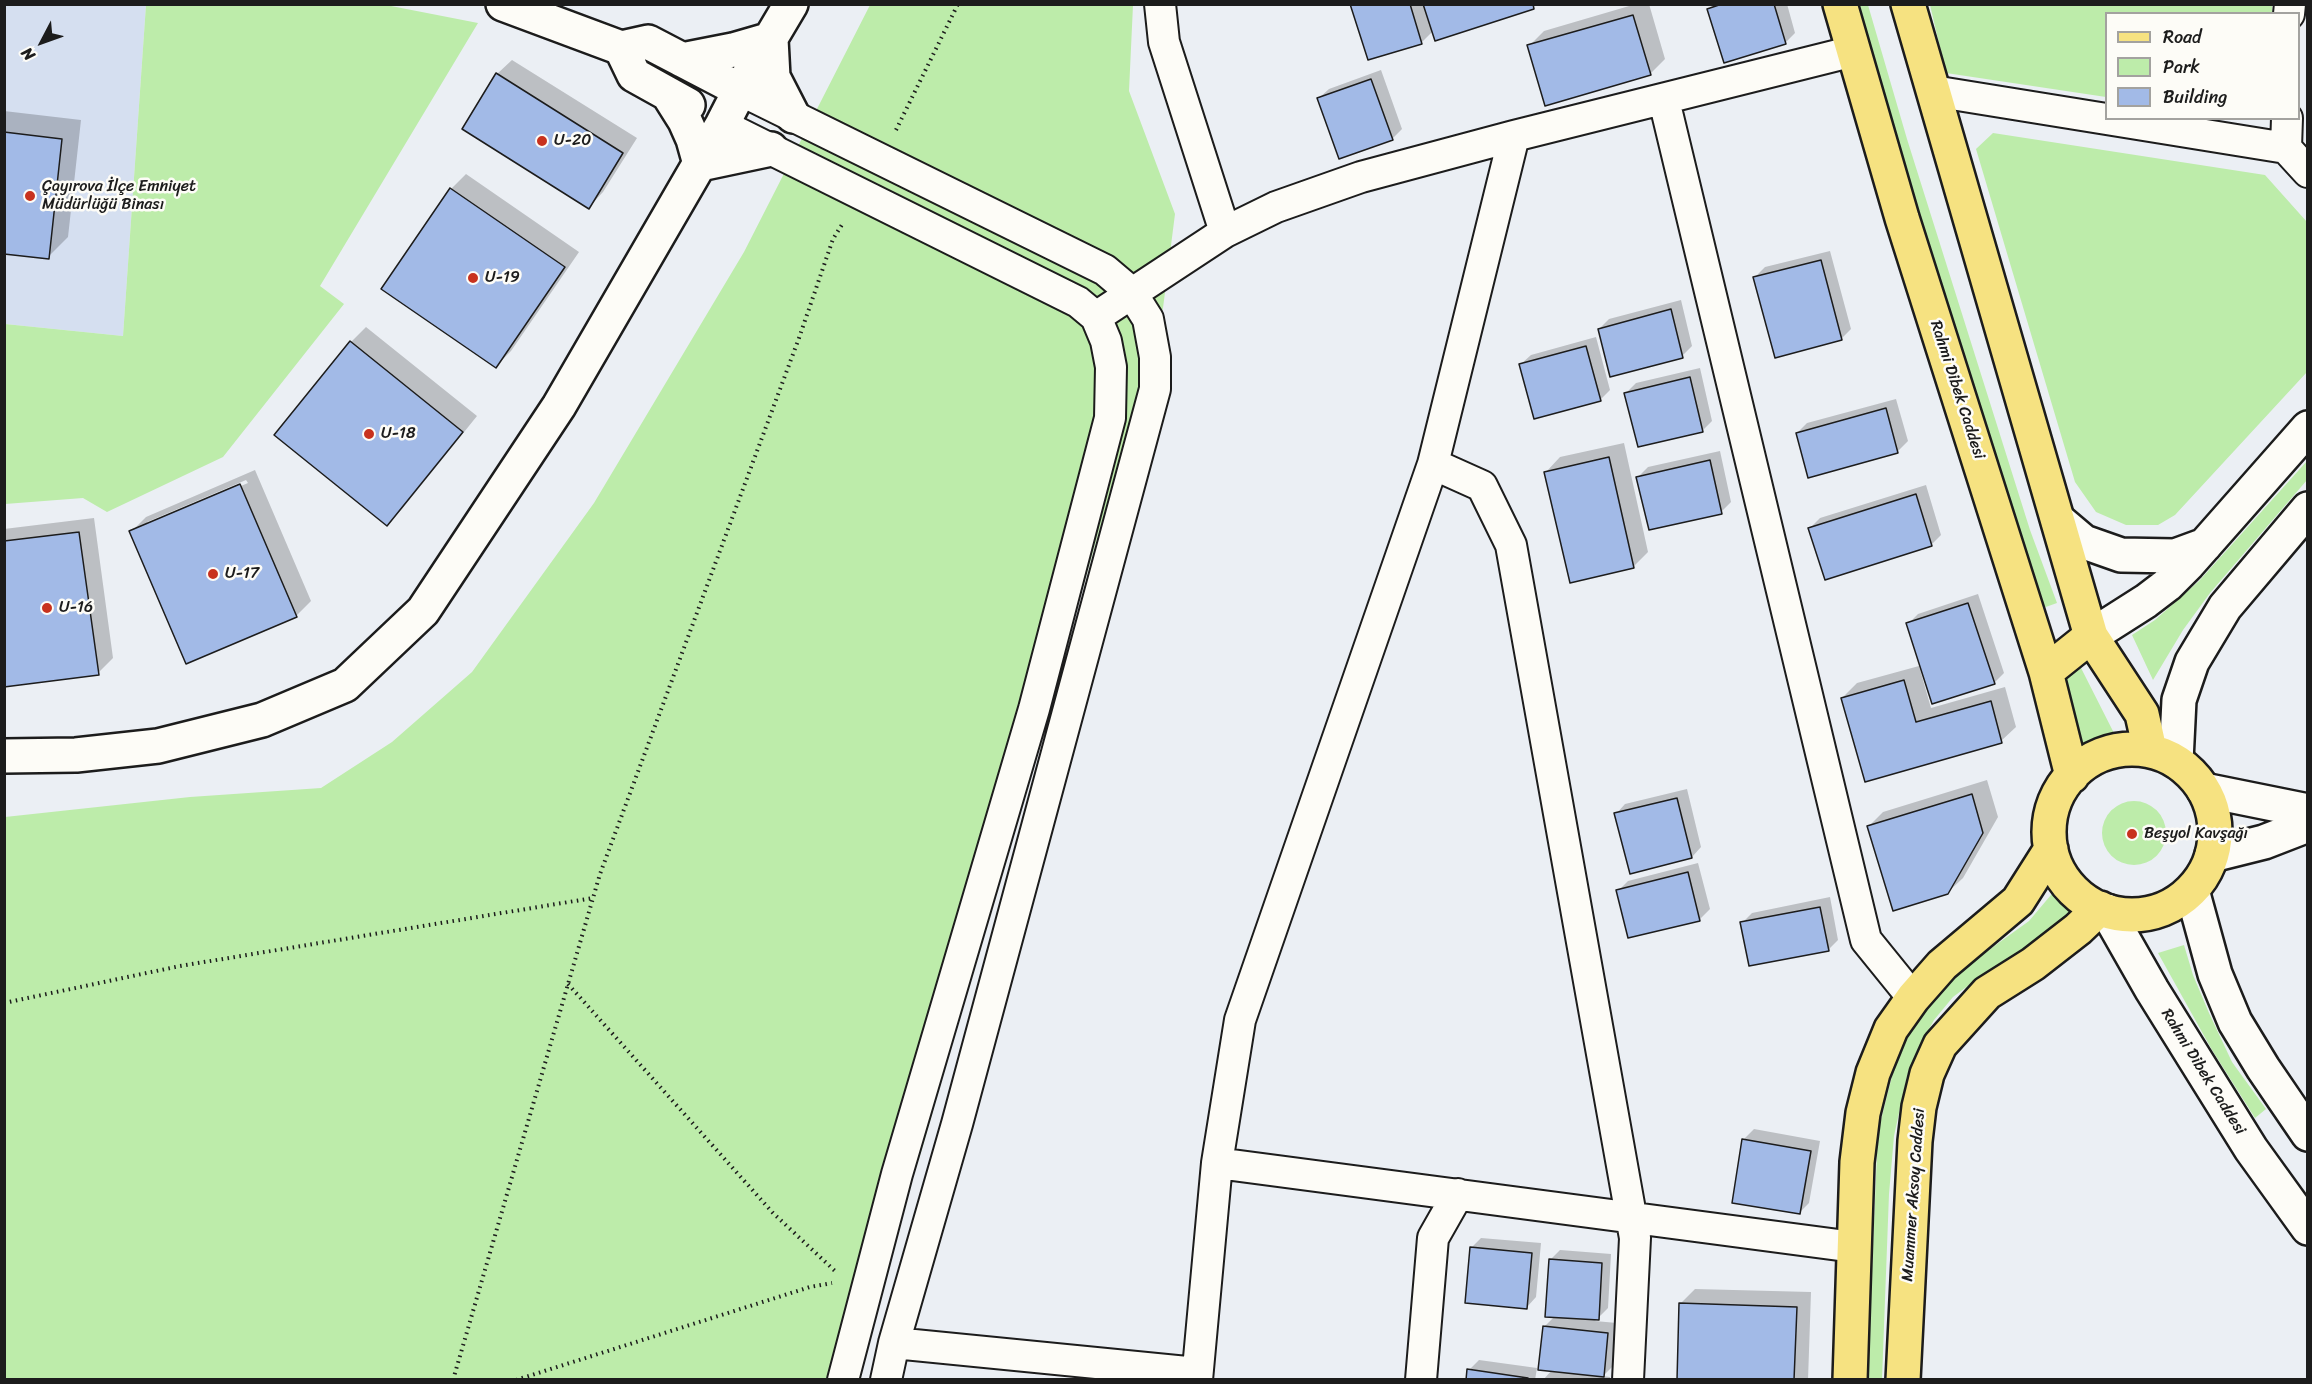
<!DOCTYPE html>
<html>
<head>
<meta charset="utf-8">
<style>
  body { margin:0 }
  #map { position:relative; width:2312px; height:1384px; overflow:hidden; background:#ebeff4; font-family:Sriracha,sans-serif }
  canvas { display:block }
  .frame { position:absolute; inset:0; border:6px solid #1c1c1c; pointer-events:none }
  .legend { position:absolute; left:2105px; top:12px; width:195px; height:108px; box-sizing:border-box; background:#fdfcf7; border:2px solid #a3a29f; margin:0; padding:8px 10px; list-style:none; font-size:18px; color:#1c1c1c }
  .legend li { display:flex; align-items:center; gap:12px; height:30px }
  .legend b { width:30px; border:2px solid #a3a29f }
  .north { position:absolute; left:12px; top:12px; width:60px; height:60px; -webkit-text-stroke:4px #fdfcf7; paint-order:stroke; rotate:229deg; font-size:16px; font-weight:700; line-height:24px; text-align:center; color:#1c1c1c }
  .north::after { content:''; display:block; margin:auto; width:21px; height:27px; background:#1c1c1c; clip-path:polygon(50% 0,100% 100%,50% 72%,0 100%) }
</style>
</head>
<body>
<div id="map">
<canvas width="2312" height="1384"></canvas>
<div class="frame"></div>
<ul class="legend">
<li><b style="height:8px;background:#f6e281"></b>Road</li>
<li><b style="height:16px;background:#bdecaa"></b>Park</li>
<li><b style="height:16px;background:#a2bae7"></b>Building</li>
</ul>
<div class="north">N</div>
</div>
<script>
const g = document.querySelector('canvas').getContext('2d');
g.lineJoin = 'round';
function fill(path, color) { g.fillStyle = color; g.fill(path, 'evenodd'); }
const toPath = rows => new Path2D(rows.map(r => 'M' + r).join(''));
function trace(path, color, width, dash) { g.strokeStyle = color; g.lineWidth = width; g.lineCap = dash ? 'butt' : 'round'; g.setLineDash(dash || []); g.stroke(path); }
function drawText(font, color, halo, rows, align = 'center') {
  g.font = font + ' Sriracha,sans-serif'; g.lineWidth = 5; g.setLineDash([]); g.textBaseline = 'middle'; g.strokeStyle = halo; g.fillStyle = color; for (const [text, x, y, turn = 0] of rows) {
    g.save(); g.translate(x, y); g.rotate((+turn || 0) * Math.PI / 180); g.textAlign = isNaN(turn) ? turn : align; if (halo) g.strokeText(text, 0, 0); g.fillText(text, 0, 0); g.restore();
  }
}
const built = toPath([
  [5,5,146,5,123,336,5,324]
]);
const green = toPath([
  [146,5,386,5,478,23,320,286,344,304,223,457,107,512,83,498,5,504,5,324,123,336],
  [870,5,1133,5,1129,91,1175,214,1163,308,922,1149,861,1336,850,1379,5,1380,5,817,190,797,321,788,392,742,472,672,594,503,744,252],
  [1855,5,1868,5,1907,139,2030,530,2057,603,2040,609,1883,106],
  [2272,5,2272,13,2106,14,2106,97,1946,73,1930,5],
  [1993,133,2265,175,2307,222,2307,372,2175,515,2158,525,2126,525,2096,512,2075,482,1976,149],
  [2307,461,2307,480,2210,593,2183,630,2153,680,2132,635,2155,620,2199,581],
  [2079,664,2119,743,2079,761,2062,671],
  '2102 833a32 32 0 1 1 64 0a32 32 0 1 1-64 0Z',
  [2056,889,2085,917,1973,982,1953,997,1934,1020,1917,1051,1907,1076,1894,1136,1889,1194,1882,1379,1867,1380,1878,1132,1894,1068,1908,1036,1922,1011,1935,995,1979,957,2029,921],
  [2184,945,2193,975,2209,1013,2232,1062,2266,1109,2255,1118,2212,1050,2158,953]
]);
const shadow = toPath([
  [1351,4,1536,4,1533,7,1433,31,1422,42,1369,58],
  [1636,4,1649,4,1665,59,1650,74,1529,46,1544,31],
  [1714,4,1787,4,1795,33,1785,43,1709,9],
  [512,60,637,138,603,192,589,207,497,74],
  [1381,70,1402,129,1392,139,1319,98,1329,89],
  [4,111,81,120,68,237,48,257,4,252],
  [466,174,579,252,511,351,496,366,451,189],
  [1830,251,1851,329,1841,339,1755,277,1765,267],
  [1681,300,1692,346,1682,356,1599,329,1609,319],
  [366,327,477,416,402,509,387,524,351,342],
  [1596,337,1610,390,1600,400,1521,364,1531,355],
  [1700,368,1712,421,1702,431,1626,393,1636,383],
  [1896,399,1908,441,1898,451,1809,476,1797,433,1807,423],
  [1624,443,1648,552,1633,567,1546,472,1560,457],
  [1720,451,1731,502,1721,512,1638,477,1648,467],
  [255,470,311,601,296,616,131,532,146,517],
  [246,480,248,483,147,526,147,522],
  [1926,485,1941,535,1931,545,1810,528,1820,518],
  [94,518,113,658,98,673,4,686,4,529],
  [1978,594,2004,673,1994,683,1908,624,1918,614],
  [1919,666,1931,708,2005,687,2016,727,2001,741,1866,780,1842,698,1857,683],
  [1987,780,1998,817,1963,878,1947,893,1868,827,1883,812],
  [1687,789,1701,847,1692,857,1616,814,1625,804],
  [1698,863,1710,909,1700,919,1629,936,1618,891,1628,881],
  [1830,897,1838,940,1828,950,1742,923,1752,913],
  [1754,1129,1820,1141,1809,1203,1799,1213,1744,1139],
  [1481,1238,1541,1243,1536,1297,1527,1307,1471,1248],
  [1560,1250,1611,1254,1608,1308,1595,1321,1617,1323,1613,1366,1603,1376,1610,1377,1610,1380,1543,1380,1552,1370,1544,1327,1555,1316,1550,1260],
  [1695,1289,1811,1292,1808,1380,1678,1380,1680,1304],
  [1479,1360,1537,1368,1535,1380,1467,1380,1469,1370]
]);
const building = toPath([
  [1350,4,1410,4,1422,44,1368,60,1350,4],
  [1423,4,1533,4,1534,9,1435,41,1423,4],
  [1722,4,1774,4,1786,44,1724,63,1707,9,1722,4],
  [1633,15,1651,75,1545,106,1527,45,1633,15],
  [496,73,623,153,589,209,462,129,496,73],
  [1371,79,1393,140,1339,159,1317,98,1371,79],
  [4,132,62,139,49,259,4,254,4,132],
  [450,188,565,267,496,368,381,289,450,188],
  [1821,260,1842,340,1775,358,1753,277,1821,260],
  [1671,309,1683,358,1610,377,1598,329,1671,309],
  [350,341,463,432,387,526,274,435,350,341],
  [1586,346,1601,401,1534,419,1519,364,1586,346],
  [1690,377,1703,432,1638,447,1624,393,1690,377],
  [1886,408,1898,453,1808,478,1796,433,1886,408],
  [1609,457,1634,568,1570,583,1544,472,1609,457],
  [1710,460,1722,514,1649,530,1636,477,1710,460],
  [240,484,297,617,186,664,129,531,240,484],
  [1916,494,1932,546,1825,580,1808,528,1916,494],
  [79,532,99,675,4,687,4,541,79,532],
  [1968,603,1995,684,1932,704,1906,623,1968,603],
  [1904,680,1916,722,1991,701,2002,743,1865,782,1841,698,1904,680],
  [1972,794,1983,833,1948,894,1893,911,1867,826,1972,794],
  [1677,798,1692,858,1630,874,1614,813,1677,798],
  [1688,872,1700,921,1628,938,1616,890,1688,872],
  [1820,907,1829,951,1749,966,1740,922,1820,907],
  [1742,1139,1811,1151,1800,1214,1732,1203,1742,1139],
  [1470,1247,1532,1253,1527,1309,1465,1303,1470,1247],
  [1549,1259,1602,1263,1599,1320,1545,1317,1549,1259],
  [1679,1303,1797,1307,1794,1380,1677,1380,1679,1303],
  [1543,1326,1608,1333,1604,1377,1538,1370,1543,1326],
  [1467,1369,1528,1378,1527,1380,1466,1380,1467,1369]
]);
const path = toPath([
  [896,130,958,4],
  [568,984,773,1213,835,1271],
  [4,1003,180,966,593,898],
  [453,1380,600,874,799,338,833,239,843,223],
  [516,1380,810,1287,832,1283]
]);
const street = toPath([
  [1160,4,1164,42,1225,232],
  [2289,14,2290,4],
  [740,90,1105,270,1131,292,1148,319,1155,357,1155,389,957,1124,894,1343,886,1380],
  [1933,91,2286,148,2308,172],
  [1664,100,1866,940,1913,998],
  [722,125,1078,302,1096,317,1106,341,1111,367,1110,418,1034,709,897,1174,843,1380],
  [2286,148,2287,118],
  [1096,317,1225,232,1276,207,1361,177,1514,136,1854,51],
  [1433,464,1482,486,1511,545,1635,1238,1628,1380],
  [1217,1163,1854,1247],
  [894,1343,1197,1373],
  [1197,1380,1217,1163,1240,1020,1433,464,1514,136],
  [1421,1380,1433,1238,1458,1194]
]);
const secondary = toPath([
  [503,4,621,48,648,42,740,90],
  [621,48,634,75,688,105],
  [682,60,733,50,771,39,773,77,793,116],
  [668,94,685,121,693,139,700,164,771,149],
  [2058,520,2084,542,2121,555,2175,556,2205,545],
  [2091,636,2146,601,2167,585,2188,564,2308,428],
  [4,756,76,755,158,746,262,720,345,685,423,611,559,406,722,125,740,90,791,4],
  [2176,761,2179,700,2192,662,2225,607,2308,509],
  [2204,790,2308,811],
  [2212,855,2264,842,2308,825],
  [2192,890,2215,974,2235,1022,2263,1068,2308,1134],
  [2107,911,2152,990,2251,1149,2308,1228]
]);
const primary = toPath([
  [1840,4,1902,218,2046,672,2072,776],
  [1908,4,2091,636,2142,714,2150,750],
  [2046,672,2091,636],
  '2049 832a83 83 0 1 1 166 0a83 83 0 1 1-166 0Z',
  [1850,1380,1857,1162,1863,1113,1873,1073,1891,1029,1913,998,1942,965,2018,901,2051,849],
  [1903,1380,1915,1141,1919,1107,1927,1074,1940,1045,1987,993,2033,964,2078,929,2100,908]
]);
const markers = [
  [542,141,6,"#c8321e"],
  [30,196,6,"#c8321e"],
  [473,278,6,"#c8321e"],
  [369,434,6,"#c8321e"],
  [213,574,6,"#c8321e"],
  [47,608,6,"#c8321e"],
  [2132,834,6,"#c8321e"]
];
const poiNames = [
  ["U-20",554,141],
  ["Çayırova İlçe Emniyet",42,187],
  ["Müdürlüğü Binası",42,205],
  ["U-19",485,278],
  ["U-18",381,434],
  ["U-17",225,574],
  ["U-16",59,608],
  ["Beşyol Kavşağı",2144,834]
];
const streetNames = [
  ["Rahmi Dibek Caddesi",1957,390,72],
  ["Rahmi Dibek Caddesi",2203,1072,58],
  ["Muammer Aksoy Caddesi",1914,1195,-86]
];
fill(built, '#d5dff0');
fill(green, '#bdecaa');
fill(shadow, '#0003');
fill(building, '#a2bae7');
trace(building, '#1c1c1c', 1.5);
trace(street, '#1c1c1c', 34);
trace(secondary, '#1c1c1c', 38);
trace(primary, '#1c1c1c', 38);
trace(path, '#1c1c1c', 4, [1.5, 4.5]);
trace(street, '#fdfcf7', 30);
trace(secondary, '#fdfcf7', 33);
trace(primary, '#f6e281', 33);
for (const [x, y, r, color] of markers) { const dot = new Path2D(); dot.arc(x, y, r, 0, 2 * Math.PI); g.fillStyle = color; g.fill(dot); trace(dot, '#fdfcf7', 2); }
drawText('16px', '#1c1c1c', '#fdfcf7', poiNames, 'left');
drawText('16px', '#1c1c1c', '#fdfcf7', streetNames);
</script>
</body>
</html>
